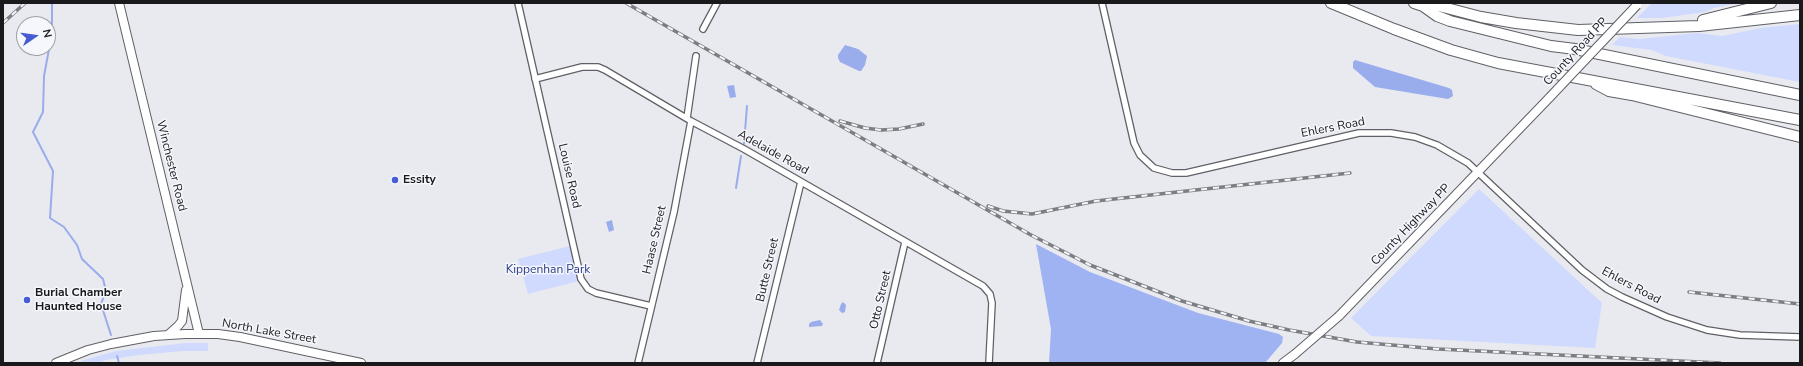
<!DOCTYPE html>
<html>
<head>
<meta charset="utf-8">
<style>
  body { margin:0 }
  #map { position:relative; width:1803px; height:366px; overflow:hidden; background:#e8eaf0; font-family:"Nunito Sans",sans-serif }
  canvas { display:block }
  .frame { position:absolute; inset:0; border:4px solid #1a1a1c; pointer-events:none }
  .north { position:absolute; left:16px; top:16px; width:40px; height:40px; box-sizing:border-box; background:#f5f7fd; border:1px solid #9d9fa3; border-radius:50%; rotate:77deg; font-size:11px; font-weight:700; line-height:16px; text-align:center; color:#1a1a1c }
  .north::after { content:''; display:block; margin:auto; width:14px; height:18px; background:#475cd0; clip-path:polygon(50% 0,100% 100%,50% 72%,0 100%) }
</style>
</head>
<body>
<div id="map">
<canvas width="1803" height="366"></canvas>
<div class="frame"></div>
<div class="north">N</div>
</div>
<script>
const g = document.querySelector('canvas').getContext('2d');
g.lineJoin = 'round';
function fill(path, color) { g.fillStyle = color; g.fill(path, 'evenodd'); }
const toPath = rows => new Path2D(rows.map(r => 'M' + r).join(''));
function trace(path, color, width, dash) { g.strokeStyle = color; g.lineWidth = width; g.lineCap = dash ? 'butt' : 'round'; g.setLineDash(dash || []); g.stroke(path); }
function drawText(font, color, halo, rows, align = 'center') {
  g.font = font + ' "Nunito Sans",sans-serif'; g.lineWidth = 3; g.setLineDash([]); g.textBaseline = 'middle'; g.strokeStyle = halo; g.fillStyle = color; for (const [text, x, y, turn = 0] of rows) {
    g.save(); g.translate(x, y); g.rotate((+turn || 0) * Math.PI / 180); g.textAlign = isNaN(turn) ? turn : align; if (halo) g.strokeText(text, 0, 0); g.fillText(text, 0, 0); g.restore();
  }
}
const green = toPath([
  [1652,3,1738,3,1714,8,1705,12,1662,18,1637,18],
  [1800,24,1800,82,1666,56,1652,50,1612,45,1620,37,1639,39,1697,33,1722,36,1761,28],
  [1479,189,1602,303,1595,348,1371,336,1351,318],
  [570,246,578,281,528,294,518,259],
  [186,343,208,343,208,351,183,351,139,355,106,360,97,363,78,363,84,360,116,351]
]);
const forest = toPath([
  [1036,244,1090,272,1198,313,1279,334,1283,337,1282,343,1265,363,1049,363,1051,329]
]);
const water = toPath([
  [845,45,858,49,867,56,865,65,861,71,859,71,840,62,838,58,838,55],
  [1355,60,1449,88,1452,90,1453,96,1448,99,1375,87,1353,68,1353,62],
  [734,85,736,97,730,98,727,86],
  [612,220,614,230,609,232,606,222],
  [843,302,846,305,845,312,842,313,839,310,841,304],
  [820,320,823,324,822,326,809,327,809,324,811,322]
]);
const stream = toPath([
  [52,3,52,33,44,76,43,112,33,132,53,171,50,218,64,227,77,245,82,259,103,279,106,291,101,304,111,335],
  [744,144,747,106],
  [736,188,741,156],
  [117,356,119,363],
  [131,363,138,363]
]);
const street = toPath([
  [518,3,581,279,588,289,596,293,651,306],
  [1102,3,1134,143,1140,155,1154,168,1172,173,1186,173,1359,133,1391,133,1415,137,1437,145,1468,163,1582,270,1607,289,1622,297,1667,317,1707,330,1740,335,1800,337],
  [703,29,717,3],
  [535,79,582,67,598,67,605,70,691,121,744,149,983,286,990,294,992,303,989,363],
  [687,118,696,56],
  [638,363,674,212,691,121],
  [757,363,801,182],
  [877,363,905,242]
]);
const secondary = toPath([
  [119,3,199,334],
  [1339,316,1550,97],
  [168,335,178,326,182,321,186,290],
  [56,363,88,350,111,344,154,336,185,334,218,334,240,337,361,363],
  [1283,363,1295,354]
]);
const highway = toPath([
  [1331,3,1394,29,1451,50,1498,63,1800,120],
  [1414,3,1423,6,1437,16,1450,21,1551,46,1575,49,1800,95],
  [1423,6,1439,6,1481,17,1516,23,1578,30,1699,26,1800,15],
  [1703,20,1771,3],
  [1596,84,1609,91,1632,95,1800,137]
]);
const rail = toPath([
  [626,3,1031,235,1090,265,1182,301,1249,321,1289,330,1357,342,1438,349,1720,363],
  [3,23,25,3],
  [840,121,865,128,881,130,899,129,923,124],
  [988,206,1003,211,1032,214,1096,201,1350,173],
  [1689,292,1800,304]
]);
const secondaryBridge = toPath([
  [1550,97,1637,5],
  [1295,354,1339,316]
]);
const markers = [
  [395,180,4,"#475cd0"],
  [27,300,4,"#475cd0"]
];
const streetNames = [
  ["County Road PP",1576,52,-47],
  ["Ehlers Road",1333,128,-11],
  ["Adelaide Road",773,153,29],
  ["Winchester Road",171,166,76],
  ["Louise Road",569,176,77],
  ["County Highway PP",1411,225,-46],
  ["Haase Street",655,240,-77],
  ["Butte Street",768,270,-77],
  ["Ehlers Road",1631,286,28],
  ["Otto Street",881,300,-77],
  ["North Lake Street",269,332,10]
];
const poiNames = [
  ["Essity",403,180],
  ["Burial Chamber",35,293],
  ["Haunted House",35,307]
];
const parkNames = [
  ["Kippenhan Park",548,270]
];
fill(green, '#cfdafe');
fill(forest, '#9fb2f1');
fill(water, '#99aceb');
trace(stream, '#99aceb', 2);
trace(street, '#5f6166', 8);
trace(secondary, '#5f6166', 10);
trace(highway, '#5f6166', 12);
trace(street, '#fff', 5.5);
trace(secondary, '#fff', 8);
trace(highway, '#fff', 10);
trace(rail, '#7d7e82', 3.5);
trace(rail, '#f5f7fd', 2, [6]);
trace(secondaryBridge, '#5f6166', 10, []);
trace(secondaryBridge, '#fff', 8);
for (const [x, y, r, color] of markers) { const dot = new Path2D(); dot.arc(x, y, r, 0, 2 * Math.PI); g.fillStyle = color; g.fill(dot); trace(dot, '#f5f7fd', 1.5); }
drawText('12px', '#1a1a1c', '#f5f7fd', streetNames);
drawText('bold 12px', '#1a1a1c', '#f5f7fd', poiNames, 'left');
drawText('12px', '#2d3b85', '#f5f7fd', parkNames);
</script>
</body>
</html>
